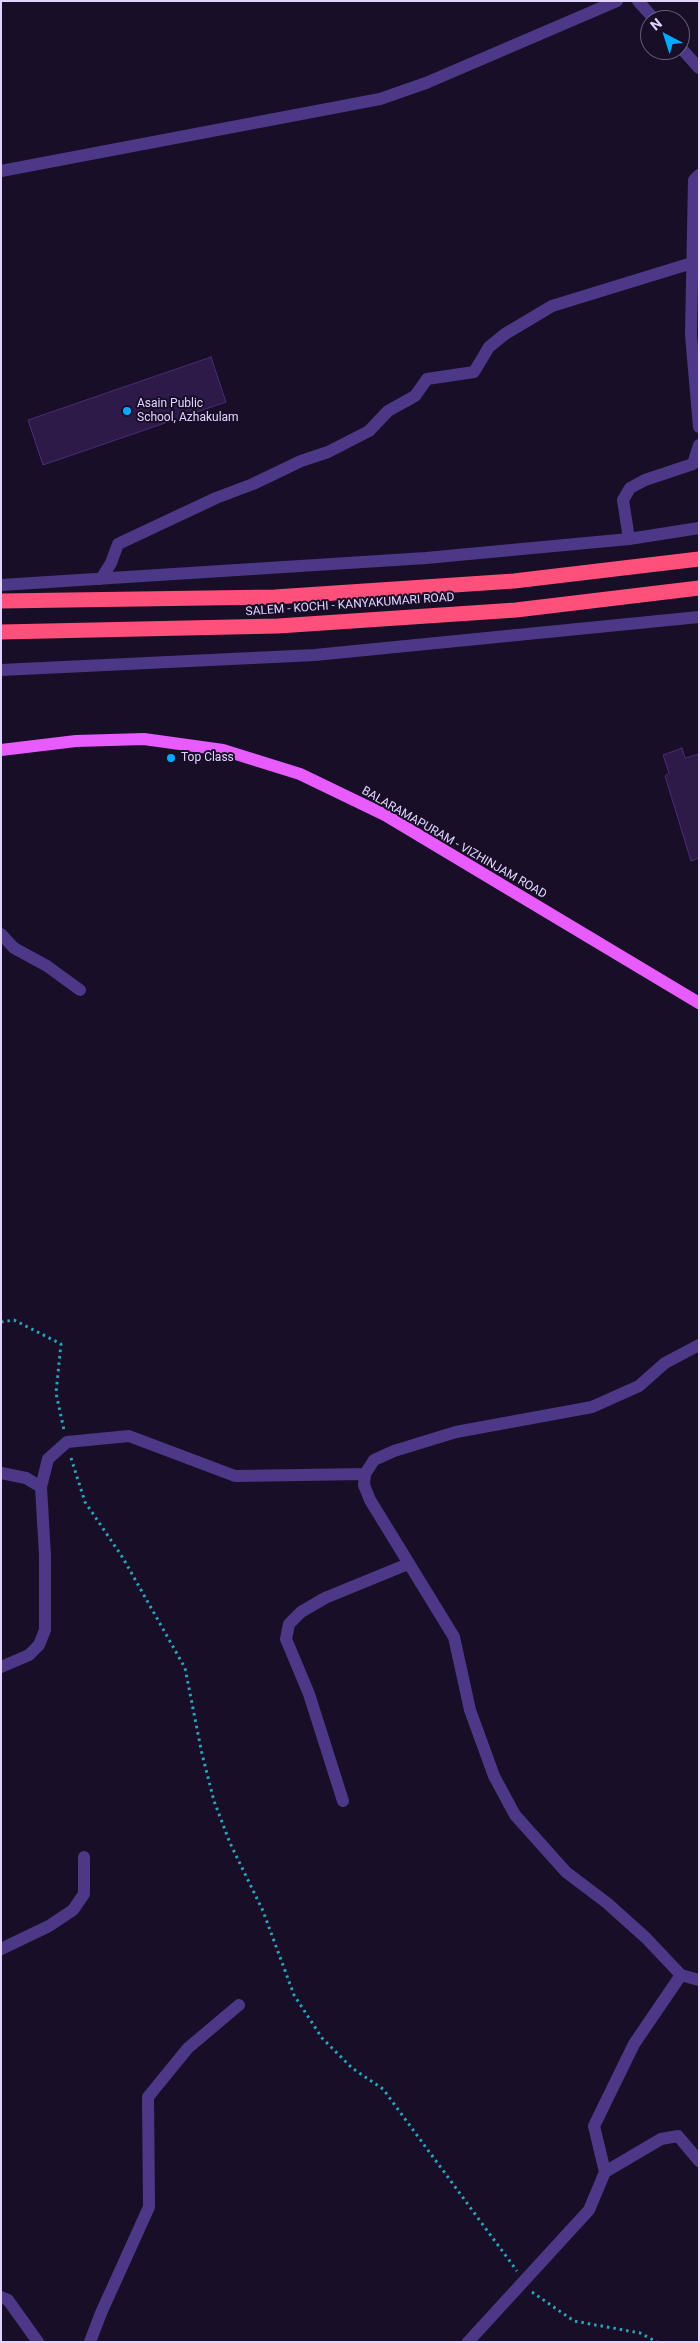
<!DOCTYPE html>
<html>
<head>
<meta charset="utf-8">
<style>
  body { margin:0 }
  #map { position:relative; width:700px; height:2343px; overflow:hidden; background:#180e27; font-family:Roboto,sans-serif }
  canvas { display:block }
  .frame { position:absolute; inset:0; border:2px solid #e3d4ff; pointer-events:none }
  .north { position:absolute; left:640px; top:10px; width:50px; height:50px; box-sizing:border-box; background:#180e27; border:1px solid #695d7d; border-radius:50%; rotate:320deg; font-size:14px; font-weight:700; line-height:20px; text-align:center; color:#e3d4ff }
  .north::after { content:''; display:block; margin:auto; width:18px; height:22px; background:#00abff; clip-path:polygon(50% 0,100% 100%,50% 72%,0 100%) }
</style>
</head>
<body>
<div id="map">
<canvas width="700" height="2343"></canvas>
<div class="frame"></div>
<div class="north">N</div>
</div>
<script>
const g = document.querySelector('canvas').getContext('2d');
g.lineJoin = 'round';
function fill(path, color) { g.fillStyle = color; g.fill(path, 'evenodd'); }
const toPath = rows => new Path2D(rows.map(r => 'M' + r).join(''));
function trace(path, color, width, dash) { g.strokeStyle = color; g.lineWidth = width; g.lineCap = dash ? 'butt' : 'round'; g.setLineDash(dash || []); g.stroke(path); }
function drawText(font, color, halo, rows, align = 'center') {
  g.font = font + ' Roboto,sans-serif'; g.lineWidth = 4; g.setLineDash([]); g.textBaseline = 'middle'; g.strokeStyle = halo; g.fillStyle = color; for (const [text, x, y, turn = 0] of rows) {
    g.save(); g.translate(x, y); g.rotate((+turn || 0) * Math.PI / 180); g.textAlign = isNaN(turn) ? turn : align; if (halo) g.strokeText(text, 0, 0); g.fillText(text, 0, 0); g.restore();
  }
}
const building = toPath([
  [211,357,226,402,43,465,28,420,211,357],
  [682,748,685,758,699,754,699,858,691,861,665,776,669,773,663,755,682,748]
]);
const path = toPath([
  [1,1322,14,1320,61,1344,56,1393,64,1430],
  [71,1458,85,1502,123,1558,185,1668,202,1754,214,1801,230,1843,263,1911,294,1995,322,2038,352,2068,383,2089,517,2271],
  [532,2292,574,2321,640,2333,657,2342]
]);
const minor = toPath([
  [638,1,655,20],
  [680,47,699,68],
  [1,171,380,99,426,83,617,1],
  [699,175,694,180,691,335,699,427],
  [629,539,623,500,630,488,645,480,693,464,699,445],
  [101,579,111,563,118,544,216,498,253,484,301,461,328,452,369,431,388,411,415,396,427,379,474,372,489,347,505,334,552,306,692,263,699,259],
  [1,585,426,558,629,539,699,528],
  [1,670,315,655,699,617],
  [1,934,14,948,47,966,80,990],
  [699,1345,665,1363,639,1386,592,1407,456,1432,394,1451,374,1460,365,1474,364,1485,370,1500,454,1637,470,1710,494,1776,515,1815,566,1872,607,1903,646,1938,681,1975,699,1980],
  [1,1473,26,1478,41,1487,45,1555,45,1630,39,1645,29,1655,1,1667],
  [41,1487,48,1459,67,1442,129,1436,235,1476,365,1474],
  [343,1801,309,1694,286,1639,289,1624,301,1612,325,1598,408,1564],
  [1,1949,49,1926,73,1910,84,1894,84,1857],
  [605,2172,594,2126,634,2044,681,1975],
  [1,2297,8,2300,38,2342],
  [90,2342,101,2313,149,2207,148,2097,188,2048,239,2005],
  [468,2342,589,2210,605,2172,661,2139,678,2136,699,2161]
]);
const major = toPath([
  [1,750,76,741,144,739,223,750,300,774,385,815,699,1003]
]);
const highway = toPath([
  [1,601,275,597,514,581,699,559],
  [1,632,278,626,516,610,699,588]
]);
const markers = [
  [127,411,5,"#00abff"],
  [171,758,5,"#00abff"]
];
const poiNames = [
  ["Asain Public",137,404],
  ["School, Azhakulam",137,418],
  ["Top Class",181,758]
];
const streetNames = [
  ["SALEM - KOCHI - KANYAKUMARI ROAD",350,605,-4],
  ["BALARAMAPURAM - VIZHINJAM ROAD",454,843,30]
];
fill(building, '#2e1a49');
trace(building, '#4b2b75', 1);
trace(path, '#2aa4bd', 3, [2.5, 4]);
trace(minor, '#4d3888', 12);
trace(major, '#e75bff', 12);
trace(highway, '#ff4f7b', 15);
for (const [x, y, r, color] of markers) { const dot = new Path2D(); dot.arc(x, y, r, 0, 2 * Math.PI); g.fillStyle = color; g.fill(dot); trace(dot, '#180e27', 2); }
drawText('12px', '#e3d4ff', '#180e27', poiNames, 'left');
drawText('12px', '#e3d4ff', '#180e27', streetNames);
</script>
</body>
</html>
